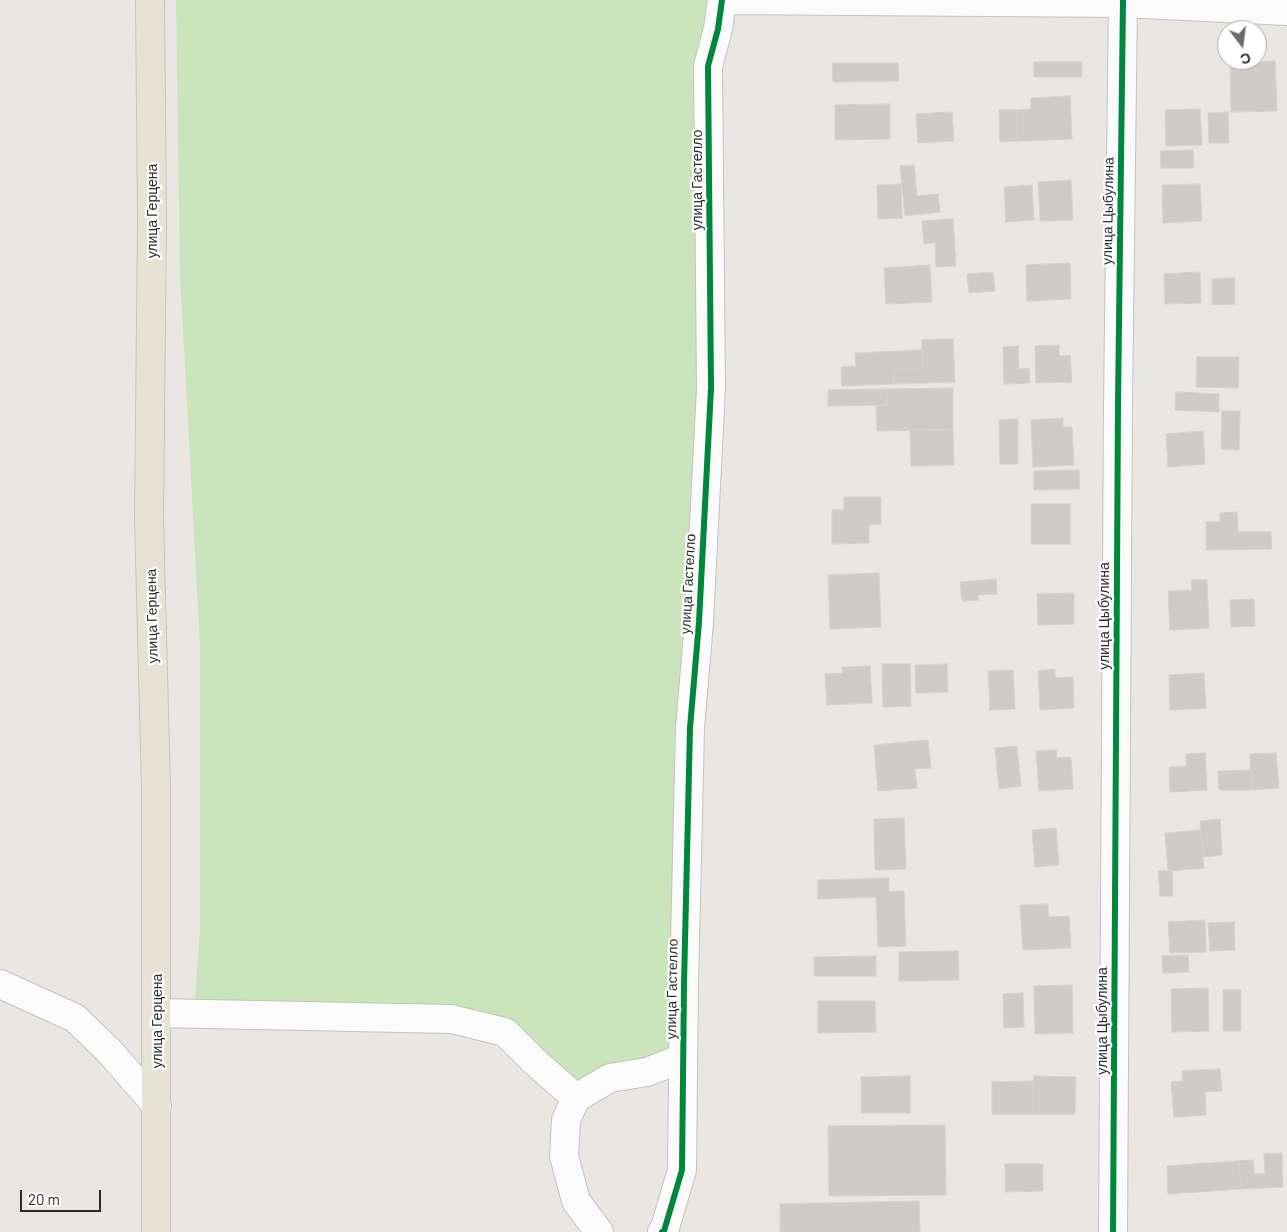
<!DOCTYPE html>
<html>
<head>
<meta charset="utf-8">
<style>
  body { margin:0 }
  #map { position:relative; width:1287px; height:1232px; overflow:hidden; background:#eae6e2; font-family:Barlow,sans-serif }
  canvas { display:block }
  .north { position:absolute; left:1217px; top:20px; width:50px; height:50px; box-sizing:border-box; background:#fff; border:1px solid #aaa; border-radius:50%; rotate:165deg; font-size:14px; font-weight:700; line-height:20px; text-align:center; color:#2b2b2b }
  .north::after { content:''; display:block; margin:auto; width:18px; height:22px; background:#6e6c6b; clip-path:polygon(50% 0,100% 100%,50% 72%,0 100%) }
  .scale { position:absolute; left:20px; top:1190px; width:81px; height:22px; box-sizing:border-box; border:2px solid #2b2b2b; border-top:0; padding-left:6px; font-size:15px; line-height:18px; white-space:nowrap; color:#2b2b2b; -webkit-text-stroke:4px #fff; paint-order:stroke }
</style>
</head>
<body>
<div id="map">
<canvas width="1287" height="1232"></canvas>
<div class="north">С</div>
<div class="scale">20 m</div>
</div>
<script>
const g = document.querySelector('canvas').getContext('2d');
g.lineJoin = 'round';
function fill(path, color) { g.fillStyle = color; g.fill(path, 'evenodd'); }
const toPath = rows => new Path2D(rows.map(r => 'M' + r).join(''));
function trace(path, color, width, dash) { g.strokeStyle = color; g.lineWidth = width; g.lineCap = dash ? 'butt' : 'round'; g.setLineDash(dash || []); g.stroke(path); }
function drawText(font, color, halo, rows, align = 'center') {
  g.font = font + ' Barlow,sans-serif'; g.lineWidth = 4.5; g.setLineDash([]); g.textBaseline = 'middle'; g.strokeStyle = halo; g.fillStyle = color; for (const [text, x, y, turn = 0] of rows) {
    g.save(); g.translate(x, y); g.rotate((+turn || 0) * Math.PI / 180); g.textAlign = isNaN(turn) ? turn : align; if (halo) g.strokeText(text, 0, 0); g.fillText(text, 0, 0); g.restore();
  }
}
const green = toPath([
  [176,0,722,0,683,1058,576,1098,505,1032,194,1014,200,929,200,644,180,275]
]);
const building = toPath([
  [1275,61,1277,111,1231,112,1230,63,1275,61],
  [1034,62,1082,62,1082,77,1034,77,1034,62],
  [832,63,898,63,899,81,833,82,832,63],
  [1070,96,1072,139,1017,141,1016,110,1031,109,1031,98,1070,96],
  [890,104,890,139,835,140,835,105,890,104],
  [1200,109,1202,145,1166,146,1165,110,1200,109],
  [999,110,1016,110,1017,141,1000,142,999,110],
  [952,112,954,141,918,143,916,114,952,112],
  [1228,112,1229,143,1209,143,1208,113,1228,112],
  [1193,150,1194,168,1161,168,1160,151,1193,150],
  [914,165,917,196,938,194,940,212,905,216,900,166,914,165],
  [1071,180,1073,220,1040,221,1038,182,1071,180],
  [901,184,902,218,878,219,877,185,901,184],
  [1200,184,1202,221,1163,223,1162,185,1200,184],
  [1032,185,1034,220,1006,222,1004,187,1032,185],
  [953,219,956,266,936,267,935,243,924,244,922,221,953,219],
  [1070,263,1071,299,1027,301,1026,265,1070,263],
  [930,265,932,302,886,304,884,268,930,265],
  [993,272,995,291,969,293,967,274,993,272],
  [1200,272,1201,303,1165,304,1164,274,1200,272],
  [1235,278,1235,304,1212,305,1212,279,1235,278],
  [953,339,955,382,894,384,894,370,922,369,922,340,953,339],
  [1059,345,1059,356,1070,355,1072,382,1036,383,1035,346,1059,345],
  [1018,346,1019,369,1029,368,1030,383,1004,384,1003,347,1018,346],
  [922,350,922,369,894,370,894,384,842,386,841,367,856,366,855,353,922,350],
  [1197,357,1239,357,1238,388,1196,387,1197,357],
  [953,388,953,430,877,431,876,406,887,405,887,389,953,388],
  [887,389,887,405,828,406,828,390,887,389],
  [1176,392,1219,394,1219,412,1175,410,1176,392],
  [1222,411,1240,411,1239,450,1221,449,1222,411],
  [1063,418,1063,427,1072,427,1074,465,1033,467,1031,420,1063,418],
  [1018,419,1018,464,1000,464,999,420,1018,419],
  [910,430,953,430,954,465,911,466,910,430],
  [1203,431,1205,464,1168,467,1166,434,1203,431],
  [1079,470,1080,489,1034,490,1034,471,1079,470],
  [844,497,881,497,881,524,869,525,869,543,832,544,832,510,844,510,844,497],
  [1031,504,1070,504,1070,544,1031,544,1031,504],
  [1237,512,1238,532,1271,532,1272,549,1206,550,1206,522,1220,522,1220,513,1237,512],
  [879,573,881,627,830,629,828,575,879,573],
  [996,579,997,594,978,595,979,600,962,601,960,582,996,579],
  [1191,580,1207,580,1209,628,1170,630,1168,591,1192,590,1191,580],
  [1074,593,1074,624,1038,625,1037,594,1074,593],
  [1254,599,1255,626,1231,627,1230,600,1254,599],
  [882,664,910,664,911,706,883,707,882,664],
  [947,664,948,692,916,693,915,665,947,664],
  [870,666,872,703,827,705,825,674,843,673,842,667,870,666],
  [1055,669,1055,678,1073,677,1074,708,1040,710,1038,671,1055,669],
  [1013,670,1015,709,990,710,988,671,1013,670],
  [1204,673,1206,708,1170,710,1169,675,1204,673],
  [928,740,931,768,915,769,917,788,878,791,874,745,928,740],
  [1017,746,1021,786,999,789,995,748,1017,746],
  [1056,750,1057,758,1071,757,1073,789,1039,791,1036,751,1056,750],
  [1205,753,1207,790,1170,792,1169,767,1187,766,1186,754,1205,753],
  [1276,753,1279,788,1252,790,1250,754,1276,753],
  [1251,770,1252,790,1219,790,1218,771,1251,770],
  [904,818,906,869,875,870,874,819,904,818],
  [1220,819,1222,855,1203,857,1200,821,1220,819],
  [1056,828,1059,865,1035,867,1032,830,1056,828],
  [1201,830,1204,868,1168,871,1165,833,1201,830],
  [1172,870,1173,896,1160,896,1158,871,1172,870],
  [889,878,889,892,904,891,906,946,878,947,876,897,818,899,818,880,889,878],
  [1048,904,1048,917,1069,916,1071,948,1023,950,1020,905,1048,904],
  [1205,920,1206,952,1170,953,1168,922,1205,920],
  [1234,922,1235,950,1210,951,1208,923,1234,922],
  [958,951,959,980,899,981,899,952,958,951],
  [1188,955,1189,972,1163,973,1162,956,1188,955],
  [876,956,876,976,814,976,814,957,876,956],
  [1072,985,1073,1033,1035,1034,1034,986,1072,985],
  [1208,988,1209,1031,1172,1032,1171,989,1208,988],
  [1223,990,1241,990,1241,1031,1223,1031,1223,990],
  [1023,993,1024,1027,1004,1028,1003,994,1023,993],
  [818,1001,875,1001,876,1032,818,1033,818,1001],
  [1220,1069,1222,1091,1205,1092,1206,1115,1174,1117,1171,1082,1183,1081,1182,1071,1220,1069],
  [910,1076,910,1113,861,1113,861,1077,910,1076],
  [1034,1076,1076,1077,1075,1114,1033,1114,1034,1076],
  [1033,1081,1033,1114,992,1114,992,1082,1033,1081],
  [945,1125,946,1195,829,1196,828,1126,945,1125],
  [1282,1153,1283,1187,1241,1189,1239,1161,1253,1160,1254,1174,1265,1174,1264,1154,1282,1153],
  [1239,1161,1241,1189,1168,1194,1167,1166,1239,1161],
  [1005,1164,1043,1164,1043,1191,1005,1192,1005,1164],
  [919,1201,920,1232,780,1232,780,1204,919,1201]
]);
const minor = toPath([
  [722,0,1123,3,1287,11],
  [0,984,75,1018,110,1052,157,1106],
  [157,1013,451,1019,505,1032,536,1063,576,1098],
  [599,1232,576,1201,564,1156,566,1120,576,1098,610,1078,647,1072,683,1058],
  [662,1232,664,1231,682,1170,684,984,690,728,699,622,711,388,708,66,718,29,722,0],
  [1113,1232,1118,404,1123,0]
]);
const major = toPath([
  [150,0,152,220,149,519,156,788,156,1232]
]);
const cycleway = toPath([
  [662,1232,664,1231,682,1170,684,984,690,728,699,622,711,388,708,66,718,29,722,0],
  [1113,1232,1118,404,1123,0]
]);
const streetNames = [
  ["улица Гастелло",697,180,-90],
  ["улица Герцена",152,211,-90],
  ["улица Цыбулина",1108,211,-89],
  ["улица Гастелло",688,584,-87],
  ["улица Герцена",152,616,-91],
  ["улица Цыбулина",1104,616,-90],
  ["улица Гастелло",672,989,-89],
  ["улица Герцена",157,1021,-90],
  ["улица Цыбулина",1102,1021,-90]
];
fill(green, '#cae4bb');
fill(building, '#cfccc8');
trace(building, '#d4d2ce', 1);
trace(minor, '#c3c2c2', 30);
trace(major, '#c5c4c2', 30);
trace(minor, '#fcfbfb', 28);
trace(major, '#e7e3d4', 28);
trace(cycleway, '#00873e', 6);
drawText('14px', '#2b2b2b', '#fff', streetNames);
</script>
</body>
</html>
